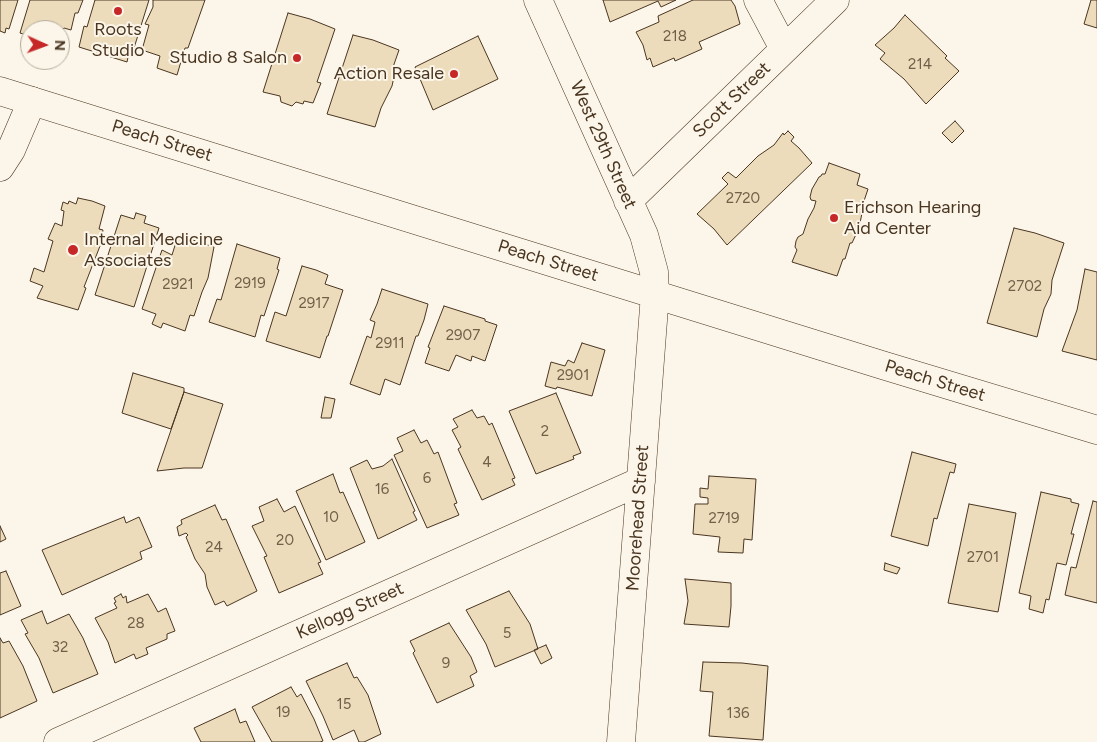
<!DOCTYPE html>
<html>
<head>
<meta charset="utf-8">
<style>
  body { margin:0 }
  #map { position:relative; width:1097px; height:742px; overflow:hidden; background:#fbf6e9; font-family:Figtree,sans-serif }
  canvas { display:block }
  .north { position:absolute; left:20px; top:20px; width:50px; height:50px; box-sizing:border-box; background:#fbf6e9; border:1px solid #b4a999; border-radius:50%; rotate:92deg; font-size:14px; font-weight:700; line-height:20px; text-align:center; color:#4a3520 }
  .north::after { content:''; display:block; margin:auto; width:18px; height:22px; background:#c62828; clip-path:polygon(50% 0,100% 100%,50% 72%,0 100%) }
</style>
</head>
<body>
<div id="map">
<canvas width="1097" height="742"></canvas>
<div class="north">N</div>
</div>
<script>
const g = document.querySelector('canvas').getContext('2d');
g.lineJoin = 'round';
function fill(path, color) { g.fillStyle = color; g.fill(path, 'evenodd'); }
const toPath = rows => new Path2D(rows.map(r => 'M' + r).join(''));
function trace(path, color, width, dash) { g.strokeStyle = color; g.lineWidth = width; g.lineCap = dash ? 'butt' : 'round'; g.setLineDash(dash || []); g.stroke(path); }
function drawText(font, color, halo, rows, align = 'center') {
  g.font = font + ' Figtree,sans-serif'; g.lineWidth = 4; g.setLineDash([]); g.textBaseline = 'middle'; g.strokeStyle = halo; g.fillStyle = color; for (const [text, x, y, turn = 0] of rows) {
    g.save(); g.translate(x, y); g.rotate((+turn || 0) * Math.PI / 180); g.textAlign = isNaN(turn) ? turn : align; if (halo) g.strokeText(text, 0, 0); g.fillText(text, 0, 0); g.restore();
  }
}
const building = toPath([
  [0,0,18,0,9,29,6,28,5,33,0,31,0,0],
  [30,0,83,0,78,13,75,13,71,30,64,28,63,29,61,29,60,33,60,30,30,30,30,36,20,33,30,0],
  [95,0,149,0,134,48,130,48,127,62,79,47,84,26,87,27,95,0],
  [153,0,205,0,188,48,185,48,177,75,157,68,160,56,142,50,149,25,145,24,153,7,153,0],
  [603,0,676,0,661,7,658,1,610,22,603,0],
  [693,0,731,0,735,6,740,24,699,42,702,49,675,61,674,58,653,67,650,58,647,60,643,45,636,32,659,22,658,16,693,0],
  [1091,0,1097,0,1097,28,1084,24,1091,0],
  [288,13,310,19,335,29,317,82,321,83,313,103,304,101,303,104,296,102,292,106,281,102,280,96,263,92,288,13],
  [905,15,947,56,945,58,959,71,926,104,904,79,880,59,885,53,875,45,894,28,905,15],
  [353,35,373,40,399,50,392,70,395,72,392,86,381,108,375,127,327,114,353,35],
  [478,36,498,79,433,110,415,67,478,36],
  [955,121,964,131,952,143,942,133,955,121],
  [788,131,794,137,791,141,799,148,812,163,727,245,714,229,697,214,728,184,722,178,728,172,736,178,758,156,774,145,783,133,784,135,788,131],
  [829,163,860,174,857,185,868,189,860,213,862,213,859,228,852,243,850,243,845,259,843,259,837,276,792,262,797,250,795,247,796,241,798,237,803,234,808,219,814,208,816,201,811,200,810,197,812,189,819,177,821,176,822,174,825,174,829,163],
  [78,198,92,201,105,206,99,229,103,230,100,246,84,287,86,288,78,310,37,298,43,286,30,281,34,268,44,272,53,241,48,239,55,223,62,226,64,211,61,210,63,202,68,204,69,201,76,204,78,198],
  [136,213,146,216,144,223,159,228,134,307,95,295,121,215,134,219,136,213],
  [1014,228,1035,233,1064,243,1052,280,1051,294,1044,309,1037,337,987,323,1014,228],
  [178,236,193,240,214,247,208,278,202,292,194,316,190,315,185,331,163,323,161,328,152,324,156,314,142,309,162,250,172,255,178,236],
  [237,244,280,258,277,269,279,270,264,316,261,315,255,337,209,322,217,299,221,300,237,244],
  [302,266,316,270,328,275,325,284,343,290,328,336,327,336,320,358,266,341,275,312,286,316,302,266],
  [1085,269,1097,272,1097,360,1062,351,1077,310,1085,269],
  [382,289,428,304,424,320,418,336,416,336,400,385,385,379,380,395,350,384,367,336,371,338,375,322,370,320,377,304,382,289],
  [444,306,485,319,485,321,497,325,485,361,472,356,471,361,456,355,449,371,425,363,430,348,428,347,444,306],
  [582,343,605,350,592,396,557,387,556,389,545,386,551,362,565,366,568,360,574,363,582,343],
  [133,373,184,388,184,392,171,429,122,413,133,373],
  [184,392,223,404,202,468,184,468,157,471,184,392],
  [556,393,581,453,573,456,574,459,536,474,509,411,556,393],
  [325,397,335,399,331,418,321,418,325,397],
  [472,410,477,418,484,416,489,425,492,423,515,478,512,479,515,485,482,500,458,449,461,447,452,430,458,427,453,419,472,410],
  [414,430,421,443,427,440,434,454,438,452,457,503,454,504,459,515,427,528,394,455,403,451,397,438,414,430],
  [912,452,956,464,954,473,950,472,937,519,934,518,928,546,891,536,912,452],
  [392,459,415,511,413,512,417,520,378,539,350,468,367,460,372,469,383,466,392,459],
  [333,474,340,493,343,492,365,542,326,560,296,491,333,474],
  [709,476,756,479,752,540,744,539,743,553,718,552,720,537,693,534,695,504,708,504,708,498,700,497,700,488,708,489,709,476],
  [1041,492,1071,499,1071,502,1079,504,1071,534,1074,534,1066,565,1057,563,1049,600,1046,599,1043,613,1029,609,1031,596,1019,593,1041,492],
  [277,499,284,512,295,506,321,562,318,563,323,574,279,593,264,557,267,556,252,526,264,521,259,507,277,499],
  [1093,501,1097,502,1097,603,1065,595,1071,567,1076,568,1093,501],
  [969,504,1016,513,998,612,948,603,969,504],
  [215,505,222,520,226,519,257,591,227,606,224,601,215,605,207,587,205,574,195,559,186,537,188,535,186,533,179,536,177,527,182,524,181,520,215,505],
  [124,517,126,523,139,517,152,547,140,552,142,559,62,595,42,550,124,517],
  [0,526,6,539,0,542,0,526],
  [885,563,900,568,897,574,884,570,885,563],
  [6,571,21,606,0,615,0,573,6,571],
  [685,579,731,583,731,606,729,627,684,624,688,601,685,579],
  [509,591,530,624,538,649,495,667,486,644,466,610,509,591],
  [121,594,123,598,126,596,127,603,148,594,158,612,166,608,175,631,167,634,167,639,146,648,148,654,136,659,134,654,115,663,108,642,95,618,117,608,114,603,116,602,114,598,121,594],
  [42,611,47,624,69,614,83,638,98,674,53,693,39,658,25,634,28,633,21,620,42,611],
  [449,623,471,657,477,672,470,676,474,686,437,703,413,653,415,651,410,641,449,623],
  [0,638,3,643,9,641,23,666,37,701,0,718,0,638],
  [546,645,552,658,541,664,534,650,546,645],
  [703,662,742,663,768,666,763,740,709,736,713,692,700,691,703,662],
  [347,663,354,678,357,677,368,695,381,734,364,742,359,742,354,730,333,740,323,716,306,681,347,663],
  [291,687,297,697,301,694,314,719,323,741,320,742,272,742,252,707,291,687],
  [235,709,240,723,246,721,255,742,201,742,194,728,235,709]
]);
const minor = toPath([
  [538,0,644,235,654,272,655,294,621,742],
  [758,0,784,49],
  [0,167,11,150,32,101],
  [628,201,835,0],
  [58,742,641,481]
]);
const major = toPath([
  [0,91,882,365,1097,430]
]);
const markers = [
  [118,11,5,"#c62828"],
  [297,58,5,"#c62828"],
  [454,74,5,"#c62828"],
  [834,218,5,"#c62828"],
  [73,250,6,"#c62828"]
];
const numberNames = [
  ["218",675,37],
  ["214",920,65],
  ["2720",743,199],
  ["2919",250,284],
  ["2921",178,285],
  ["2702",1025,287],
  ["2917",314,304],
  ["2907",463,336],
  ["2911",390,344],
  ["2901",573,376],
  ["2",545,432],
  ["4",487,463],
  ["6",427,479],
  ["16",382,490],
  ["10",331,518],
  ["2719",724,519],
  ["20",285,541],
  ["24",214,548],
  ["2701",983,558],
  ["28",136,624],
  ["5",507,634],
  ["32",60,648],
  ["9",446,664],
  ["15",344,705],
  ["19",283,713],
  ["136",738,714]
];
const poiNames = [
  ["Roots",118,30,"center"],
  ["Studio",118,51,"center"],
  ["Studio 8 Salon",287,58],
  ["Action Resale",444,74],
  ["Erichson Hearing",844,208,"left"],
  ["Aid Center",844,229,"left"],
  ["Internal Medicine",84,240,"left"],
  ["Associates",84,261,"left"]
];
const streetNames = [
  ["Scott Street",732,100,-44],
  ["Peach Street",162,141,17],
  ["West 29th Street",603,145,66],
  ["Peach Street",548,261,17],
  ["Peach Street",935,381,17],
  ["Moorehead Street",638,518,-86],
  ["Kellogg Street",350,611,-24]
];
fill(building, '#ecdcbc');
trace(building, '#4a3520', 1);
trace(minor, '#4a3520', 29);
trace(major, '#4a3520', 29);
trace(minor, '#fbf6e9', 28);
trace(major, '#fbf6e9', 28);
for (const [x, y, r, color] of markers) { const dot = new Path2D(); dot.arc(x, y, r, 0, 2 * Math.PI); g.fillStyle = color; g.fill(dot); trace(dot, '#fbf6e9', 2); }
drawText('15px', '#725f47', null, numberNames);
drawText('18px', '#4a3520', '#fbf6e9', poiNames, 'right');
drawText('18px', '#4a3520', '#fbf6e9', streetNames);
</script>
</body>
</html>
